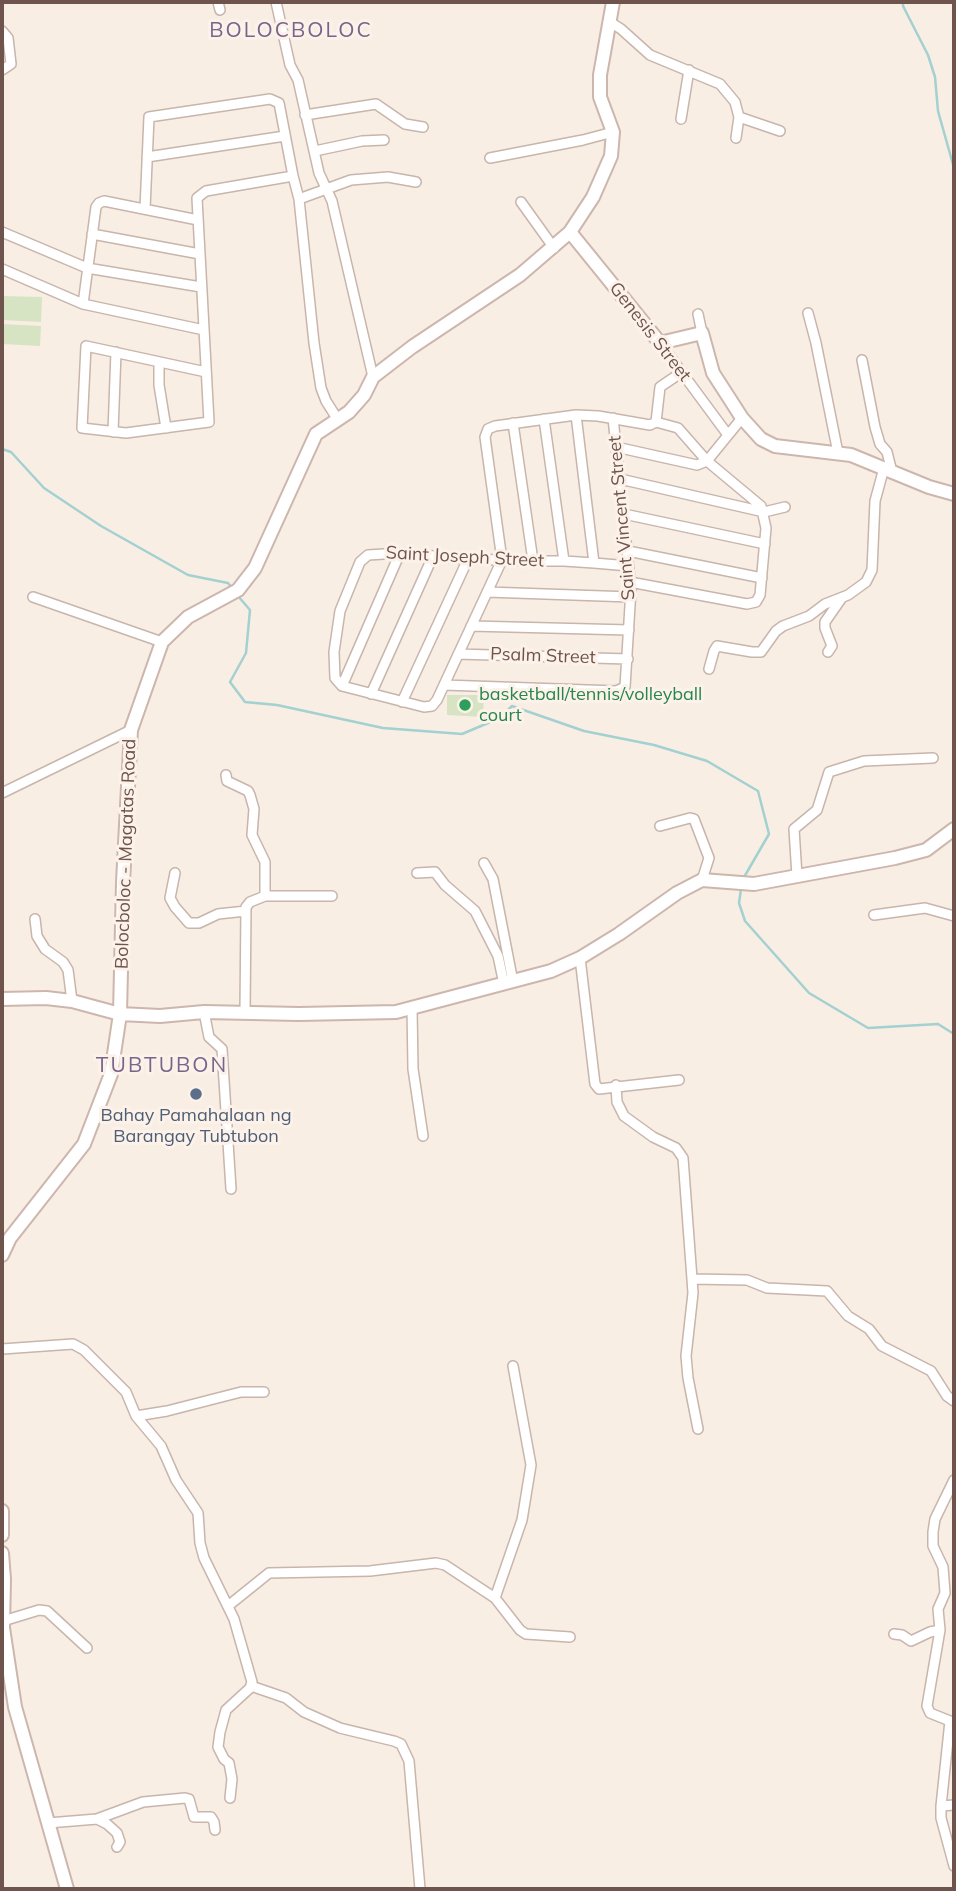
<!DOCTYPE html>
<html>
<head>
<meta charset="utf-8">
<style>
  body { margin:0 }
  #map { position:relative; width:956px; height:1891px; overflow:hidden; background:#f9eee4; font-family:Mulish,sans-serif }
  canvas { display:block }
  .frame { position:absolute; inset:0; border:4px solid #6e544d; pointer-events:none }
</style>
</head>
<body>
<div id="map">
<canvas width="956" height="1891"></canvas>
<div class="frame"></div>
</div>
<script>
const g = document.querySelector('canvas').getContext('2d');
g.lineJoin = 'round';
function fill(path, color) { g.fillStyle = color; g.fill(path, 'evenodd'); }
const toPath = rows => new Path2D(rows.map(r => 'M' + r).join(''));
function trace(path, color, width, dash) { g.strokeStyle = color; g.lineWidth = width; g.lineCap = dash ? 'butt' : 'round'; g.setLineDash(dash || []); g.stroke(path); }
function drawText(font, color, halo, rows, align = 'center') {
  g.font = font + ' Mulish,sans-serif'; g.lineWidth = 6; g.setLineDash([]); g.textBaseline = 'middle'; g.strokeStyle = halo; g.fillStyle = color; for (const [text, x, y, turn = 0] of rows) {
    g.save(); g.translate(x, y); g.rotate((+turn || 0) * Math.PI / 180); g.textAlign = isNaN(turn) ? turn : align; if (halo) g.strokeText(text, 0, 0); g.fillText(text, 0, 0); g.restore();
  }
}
const green = toPath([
  [2,296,42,297,41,322,2,320],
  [2,324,41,326,40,346,2,344],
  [447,695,484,695,483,717,447,715]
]);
const stream = toPath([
  [903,2,903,6,928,55,935,77,938,111,954,168],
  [2,449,11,452,44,488,101,526,188,575,228,583,232,588],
  [238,596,250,610,246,653,230,682,245,702,277,705,383,728,462,734,500,718,512,706,584,731,654,745,707,761,758,791,769,834,743,879],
  [741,889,739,903,745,921,809,993,868,1028,938,1024,954,1034]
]);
const street = toPath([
  [218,2,220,10],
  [276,2,290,65,298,80,319,173,332,201,373,377],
  [610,22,621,29,650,55,720,84,735,102,739,117,736,138],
  [2,31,8,38,11,64,2,70],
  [305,115,376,104,405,124,423,127],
  [739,117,780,131],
  [681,119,689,70],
  [315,151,362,141,384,140],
  [147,157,285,136],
  [490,158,583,140,613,132],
  [299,199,351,180,388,177,416,182],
  [521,202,554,248],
  [145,209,149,117,270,99,279,103,293,176,299,199,314,343,321,388,326,401,338,420],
  [2,232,87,268,201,287],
  [92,234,200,254],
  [2,269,83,304,204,330],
  [83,304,96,207,99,203,104,201,198,220],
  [808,313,816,343,838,453],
  [698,314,702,333],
  [660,343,728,435],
  [862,360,875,427,880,444,887,452,892,472],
  [159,362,159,385,166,428],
  [206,372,86,346,82,428,126,433,209,422,197,198,206,191,293,176],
  [576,415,594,563],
  [544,419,564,561],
  [656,422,660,387,682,372],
  [513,423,533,561],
  [113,432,116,352],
  [616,447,697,465,707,461,742,418],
  [620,479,764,512,785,507],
  [624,514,765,544],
  [628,551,762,578],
  [629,566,594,563,564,561,533,561,502,560,468,559,400,553,368,555,360,562,340,611,334,652,335,678,342,686,424,707,432,706,437,700,502,560,485,437,488,429,495,426,576,415,598,416,650,425,656,422],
  [630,582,747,604,756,602,760,595,766,528,761,506,707,461,678,428,656,422],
  [487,592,631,597],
  [33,597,162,642],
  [471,626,629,630],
  [828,652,832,646,825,628,825,622,841,599],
  [458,654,628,659],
  [709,669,714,651,717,646,752,652,761,652,776,631,783,626,809,616,825,604,848,595,866,582,872,570,875,501,884,468],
  [444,685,616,691,625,687,631,589,613,418],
  [342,686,400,553],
  [371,694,433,556],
  [402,702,468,559],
  [226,775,227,781,248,791,250,795,254,809,252,835,265,862,265,896,250,902,246,907,245,1012],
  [2,793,131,730],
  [660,826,690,818,694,819,709,858,702,880],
  [484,863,493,879,513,982],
  [175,873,170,898,175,907,189,923,199,923,218,914,246,911],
  [417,873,435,872,445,885,475,911,498,956,504,984],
  [797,876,794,829,817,810,829,772,864,761,933,758],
  [265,896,332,896],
  [874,915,925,908,954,916],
  [35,919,37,936,45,949,63,962,68,970,72,1001],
  [580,958,595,1084,599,1089,679,1080],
  [412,1008,413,1069,423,1136],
  [204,1012,209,1037,222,1049,231,1189],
  [616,1085,617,1102,624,1116,653,1137,676,1148,683,1158,692,1279,747,1280,767,1288,827,1291,848,1316,869,1329,882,1346,931,1371,947,1396,954,1401],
  [692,1279,693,1293,686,1356,688,1378,698,1429],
  [2,1349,73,1344,84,1350,126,1392,136,1416,161,1446,176,1480,198,1513,200,1543,204,1558,234,1619,252,1682,250,1688,226,1710,220,1732,218,1747,224,1759,229,1763,232,1779,230,1798],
  [136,1416,167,1411,241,1392,264,1392],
  [954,1480,935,1519,933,1532,933,1546,943,1567,945,1593,938,1609,940,1630,927,1706,930,1713,950,1721,941,1806,941,1818,954,1866],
  [495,1598,522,1520,531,1465,513,1366],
  [228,1606,269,1573,370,1571,436,1563,445,1565,495,1598,520,1630,526,1634,570,1637],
  [3,1621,39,1610,47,1611,87,1648],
  [894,1634,902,1635,911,1641,930,1632,940,1630],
  [251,1686,286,1698,304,1712,340,1728,394,1741,401,1744,409,1761,420,1889],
  [941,1806,954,1805],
  [97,1819,107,1824,117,1833,120,1842,117,1847],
  [48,1823,97,1819,143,1802,185,1798,189,1799,194,1817,211,1817,214,1822,215,1830]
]);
const secondary = toPath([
  [570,232,660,343,702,333,713,373,742,418,761,439,775,446,851,455,929,487,954,494],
  [2,999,46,998,72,1001,120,1014,160,1016,204,1012,299,1014,396,1012,551,971,580,958,619,934,677,893,702,880,754,884,895,858,926,850,954,829],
  [2,1255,10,1238,84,1144,111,1074,120,1014,123,882,131,730,162,642,188,617,238,590,255,568,316,434,349,412,364,395,373,377,412,347,520,275,570,232,593,197,611,156,613,132,600,97,600,75,613,2],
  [2,1511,2,1535],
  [2,1553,4,1579,3,1628,15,1707,67,1889]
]);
const markers = [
  [465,705,7,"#2e9e5b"],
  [196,1094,7,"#5c6f8a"]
];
const streetNames = [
  ["Genesis Street",650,332,52],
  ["Saint Vincent Street",622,518,-95],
  ["Saint Joseph Street",465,557,3],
  ["Psalm Street",543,656,2],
  ["Bolocboloc - Magatas Road",126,854,-88]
];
const leisureNames = [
  ["basketball/tennis/volleyball",479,695],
  ["court",479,716]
];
const serviceNames = [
  ["Bahay Pamahalaan ng",196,1116],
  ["Barangay Tubtubon",196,1137]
];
const quarterNames = [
  ["BOLOCBOLOC",291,31],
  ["TUBTUBON",162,1066]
];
fill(green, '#d6e4c4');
trace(stream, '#a3d0d0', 2.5);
trace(street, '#c8b5ac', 12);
trace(secondary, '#cdb6ad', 16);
trace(street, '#fff', 9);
trace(secondary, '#fff', 12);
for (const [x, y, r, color] of markers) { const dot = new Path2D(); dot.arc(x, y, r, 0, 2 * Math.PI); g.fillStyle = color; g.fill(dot); trace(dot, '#fcf2e9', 2.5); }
drawText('18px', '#6e544d', '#fcf2e9', streetNames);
drawText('18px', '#27864d', '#fcf2e9', leisureNames, 'left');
drawText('18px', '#4e5e75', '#fcf2e9', serviceNames);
g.letterSpacing = '2px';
drawText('21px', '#79658b', '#fcf2e9', quarterNames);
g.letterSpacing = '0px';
</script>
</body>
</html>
